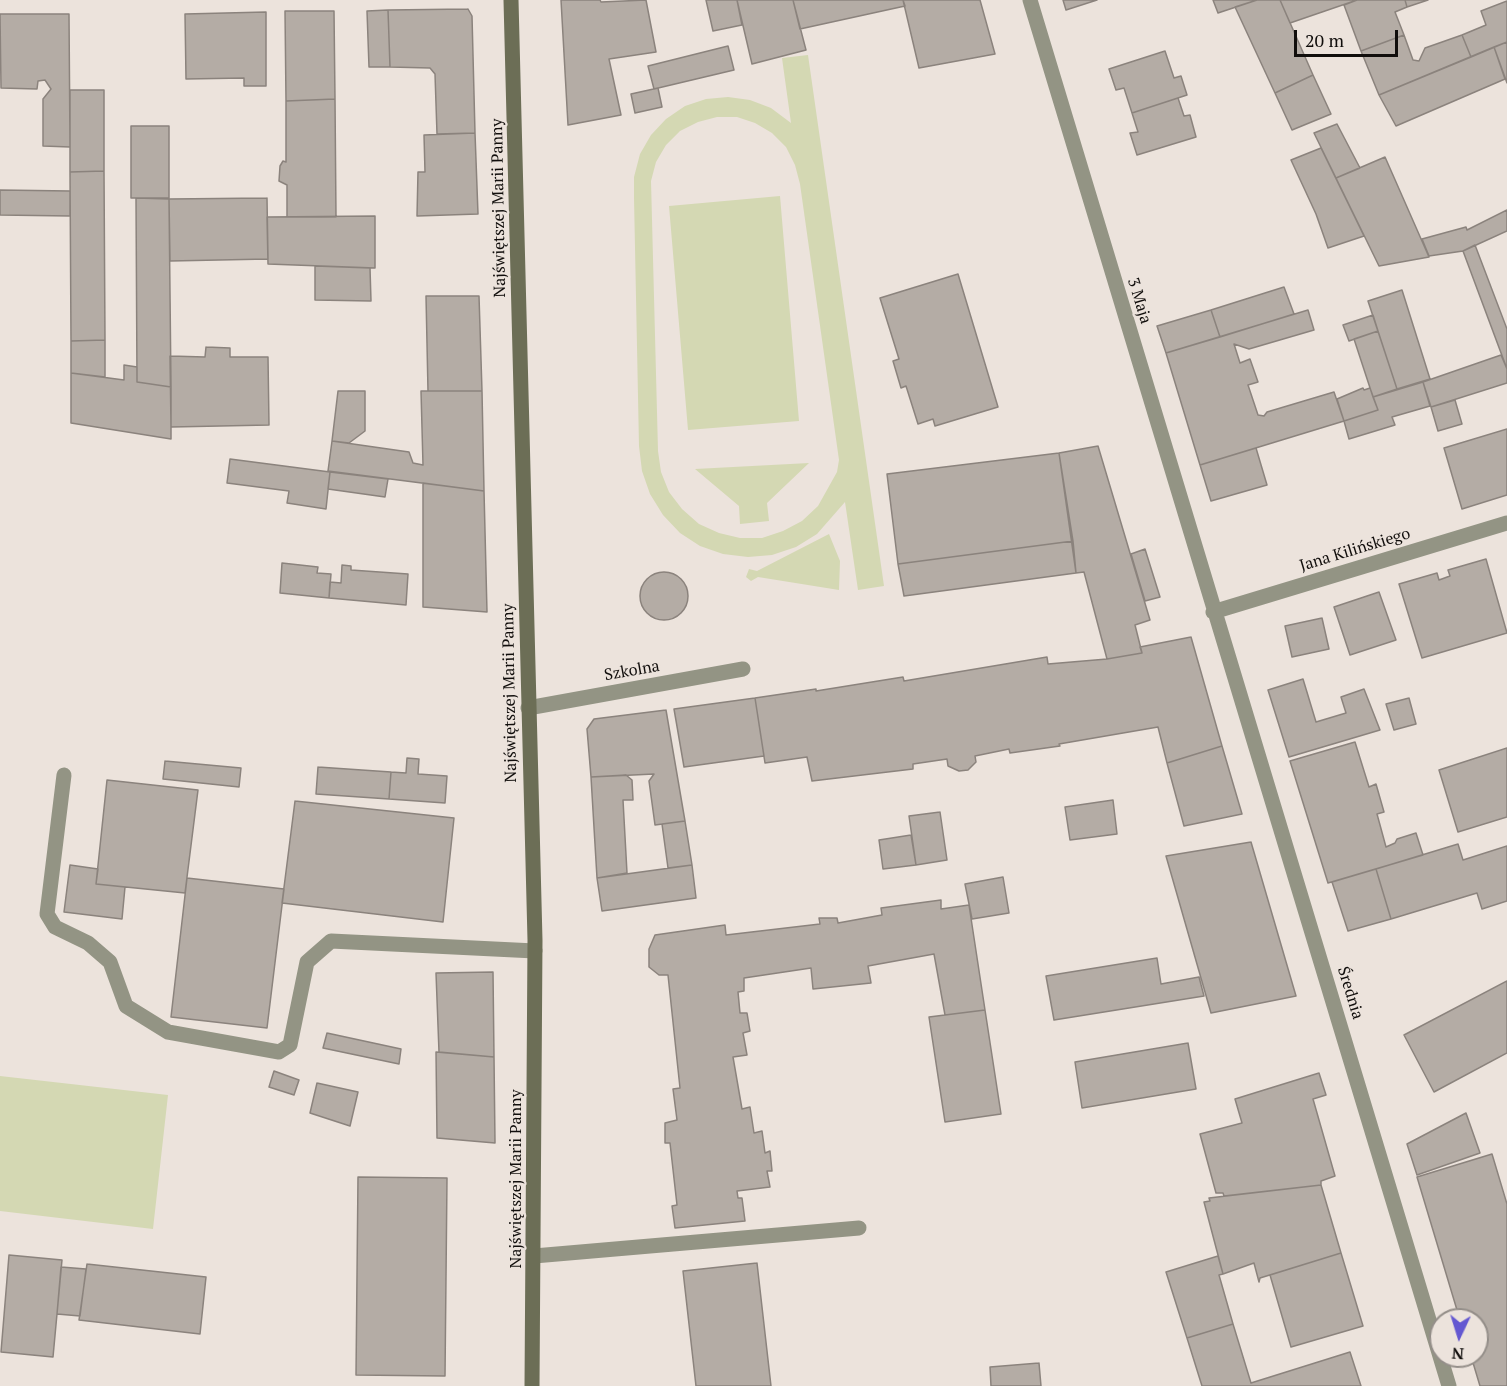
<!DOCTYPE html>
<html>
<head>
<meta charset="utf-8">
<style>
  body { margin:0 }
  #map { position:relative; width:1507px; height:1386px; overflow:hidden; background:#ece3dc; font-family:"PT Serif",serif }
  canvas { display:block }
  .north { position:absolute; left:1429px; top:1308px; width:60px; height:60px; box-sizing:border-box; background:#ece3dc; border:2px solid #948e89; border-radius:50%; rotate:184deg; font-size:16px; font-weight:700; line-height:24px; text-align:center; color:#110e0c }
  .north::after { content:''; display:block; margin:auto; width:21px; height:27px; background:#6458d1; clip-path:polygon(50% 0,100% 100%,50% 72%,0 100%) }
  .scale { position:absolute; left:1294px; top:30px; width:104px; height:27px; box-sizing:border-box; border:3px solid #110e0c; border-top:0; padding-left:8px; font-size:18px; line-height:21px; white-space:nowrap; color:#110e0c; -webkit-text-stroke:4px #ece3dc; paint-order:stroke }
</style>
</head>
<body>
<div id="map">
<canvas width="1507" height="1386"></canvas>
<div class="north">N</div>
<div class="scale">20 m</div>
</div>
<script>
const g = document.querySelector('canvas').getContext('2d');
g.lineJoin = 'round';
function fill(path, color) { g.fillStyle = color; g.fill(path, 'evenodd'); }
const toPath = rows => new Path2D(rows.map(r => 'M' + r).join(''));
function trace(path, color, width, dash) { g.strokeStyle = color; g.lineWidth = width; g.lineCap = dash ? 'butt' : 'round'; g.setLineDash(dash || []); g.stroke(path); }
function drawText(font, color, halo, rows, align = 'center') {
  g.font = font + ' "PT Serif",serif'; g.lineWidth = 4.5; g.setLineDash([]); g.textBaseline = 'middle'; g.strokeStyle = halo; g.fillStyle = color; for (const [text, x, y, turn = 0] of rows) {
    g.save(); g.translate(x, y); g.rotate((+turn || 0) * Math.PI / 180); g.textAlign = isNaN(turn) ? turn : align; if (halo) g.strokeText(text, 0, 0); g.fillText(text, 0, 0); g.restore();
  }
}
const green = toPath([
  [808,55,884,586,858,590,845,502,817,534,796,547,772,555,748,557,723,554,700,546,680,533,663,515,650,494,642,471,639,446,634,198,634,177,640,154,651,135,666,119,685,106,706,99,728,97,750,100,771,108,791,123,782,58],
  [717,117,737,117,755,123,772,133,786,147,795,165,800,184,839,460,837,472,818,506,802,521,783,531,762,538,740,538,719,533,699,524,682,509,669,492,661,472,658,451,651,181,656,162,666,145,680,131,698,122],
  [780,196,799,421,688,430,669,206],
  [809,463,767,503,769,521,740,524,739,506,695,469],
  [829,534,840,561,839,590,758,577,751,581,746,577,749,569,757,571],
  [0,1076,168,1095,153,1229,0,1211]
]);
const building = toPath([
  [561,0,600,0,601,2,646,0,656,52,609,59,621,115,568,125,561,0],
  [706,0,737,0,742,25,713,31,706,0],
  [737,0,793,0,806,50,752,64,737,0],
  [793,0,903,0,905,6,800,29,793,0],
  [903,0,980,0,995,54,919,68,903,0],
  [1063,0,1097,0,1066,10,1063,0],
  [1213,0,1257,0,1218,13,1213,0],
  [1257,0,1280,0,1313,75,1275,93,1235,7,1257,0],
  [1280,0,1357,0,1290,23,1280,0],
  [1357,0,1405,0,1407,7,1395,12,1404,35,1361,51,1344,5,1357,0],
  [1405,0,1428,0,1407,7,1405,0],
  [1507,1,1507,42,1471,57,1462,35,1486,25,1481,11,1507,1],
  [468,9,472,16,475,133,437,134,435,74,430,68,390,67,388,10,468,9],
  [388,10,390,67,369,67,367,11,388,10],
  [285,11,334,11,335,99,286,101,285,11],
  [266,12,266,86,244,86,244,78,186,79,185,14,266,12],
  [0,14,69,14,70,147,43,146,43,99,51,89,45,80,38,81,37,89,1,88,0,14],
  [1404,35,1413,60,1419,61,1425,48,1462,35,1471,57,1379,95,1361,51,1404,35],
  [1507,42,1507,83,1494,47,1507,42],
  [728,46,734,70,654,89,648,66,728,46],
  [1494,47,1505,79,1396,126,1379,95,1494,47],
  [1165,51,1174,78,1181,76,1187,95,1132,113,1124,88,1116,90,1109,69,1165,51],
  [1313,75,1331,114,1292,130,1275,93,1313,75],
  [658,88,662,107,635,113,631,94,658,88],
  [70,90,104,90,104,171,70,172,70,90],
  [1178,98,1184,116,1190,115,1196,137,1137,155,1130,133,1138,132,1132,113,1178,98],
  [335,99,336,217,287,217,287,185,279,181,280,166,283,161,286,162,286,101,335,99],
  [1337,124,1360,168,1336,178,1314,133,1337,124],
  [131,126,169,126,169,198,131,198,131,126],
  [475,133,478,214,417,216,418,172,425,172,424,135,475,133],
  [1321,148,1364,236,1328,248,1316,214,1291,160,1321,148],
  [1385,157,1429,257,1379,266,1336,178,1385,157],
  [104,171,105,340,71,341,70,172,104,171],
  [0,190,70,191,70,216,0,215,0,190],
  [136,198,169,199,171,387,137,382,136,198],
  [267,198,268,259,170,261,169,199,267,198],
  [1507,210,1507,231,1463,251,1429,256,1422,239,1466,227,1467,230,1507,210],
  [375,216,375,268,268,264,267,217,375,216],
  [1475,245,1507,329,1507,369,1463,251,1475,245],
  [315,266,370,268,371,301,315,300,315,266],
  [958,274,998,407,935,426,933,419,918,424,906,386,901,388,893,361,899,359,880,298,958,274],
  [1284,287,1294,314,1220,337,1211,310,1284,287],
  [1402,290,1430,379,1397,389,1368,301,1402,290],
  [426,296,479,296,482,391,428,391,426,296],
  [1211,310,1220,337,1166,353,1157,326,1211,310],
  [1308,310,1314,330,1249,349,1234,344,1240,363,1250,359,1258,382,1248,385,1258,415,1264,416,1267,412,1334,392,1344,421,1200,465,1166,353,1308,310],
  [1373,315,1378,331,1349,341,1343,325,1373,315],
  [1378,331,1397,389,1373,397,1354,339,1378,331],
  [105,340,105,377,71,373,71,341,105,340],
  [206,347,230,348,230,357,268,357,269,425,171,427,170,356,205,357,206,347],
  [1501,355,1507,369,1507,383,1431,407,1423,382,1501,355],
  [124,365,137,367,137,382,171,387,171,439,71,423,71,373,124,380,124,365],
  [1423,382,1430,406,1392,417,1395,425,1349,439,1344,421,1378,410,1373,397,1423,382],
  [1363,388,1364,390,1370,388,1378,410,1344,421,1337,399,1363,388],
  [338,391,365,391,365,431,349,443,332,441,338,391],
  [421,391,482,391,484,491,328,471,332,441,409,452,413,463,423,465,421,391],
  [1455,400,1462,424,1438,431,1431,407,1455,400],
  [1507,429,1507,495,1462,509,1444,448,1507,429],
  [1098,446,1150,620,1135,625,1142,653,1107,659,1084,572,1076,573,1059,453,1098,446],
  [1256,448,1267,485,1211,501,1200,465,1256,448],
  [1059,453,1073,541,898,564,887,474,1059,453],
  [230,459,330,472,326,509,287,503,289,491,227,483,230,459],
  [330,472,388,479,385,497,328,489,330,472],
  [423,483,484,491,487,612,423,607,423,483],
  [1073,541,1076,573,904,596,898,564,1073,541],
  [1145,549,1160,597,1145,601,1131,554,1145,549],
  [1486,559,1507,633,1422,658,1399,584,1437,573,1439,580,1450,576,1448,570,1486,559],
  [282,563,318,567,317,573,331,574,329,598,280,593,282,563],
  [342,565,351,566,351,570,408,574,406,605,329,598,330,582,341,583,342,565],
  '640 596a24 24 0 1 1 48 0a24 24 0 1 1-48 0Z',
  [1379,592,1396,640,1350,655,1334,607,1379,592],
  [1322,618,1329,649,1292,657,1285,626,1322,618],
  [1191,637,1222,746,1167,763,1158,727,1059,744,1060,746,1010,753,1009,749,975,756,976,762,968,770,959,771,948,766,947,759,913,764,913,769,812,781,807,757,765,763,755,698,816,689,816,691,903,677,904,681,1047,657,1048,664,1107,659,1142,653,1140,647,1191,637],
  [1303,679,1316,722,1346,713,1341,697,1364,689,1380,730,1289,757,1268,690,1303,679],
  [755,698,764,756,684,767,674,709,755,698],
  [1409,698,1416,724,1394,730,1386,704,1409,698],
  [666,710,685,821,655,825,649,781,654,774,591,777,587,729,594,719,666,710],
  [1355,742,1369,787,1376,784,1384,812,1377,814,1386,847,1395,843,1397,839,1416,833,1423,855,1328,883,1290,761,1355,742],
  [1222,746,1242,814,1184,826,1167,763,1222,746],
  [1507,748,1507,817,1458,832,1439,770,1507,748],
  [407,758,419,759,418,774,447,776,445,803,389,799,391,772,406,773,407,758],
  [165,761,241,768,239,787,163,779,165,761],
  [318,767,391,772,389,799,316,794,318,767],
  [626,775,632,780,633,800,623,800,627,873,597,878,591,777,626,775],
  [107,780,198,790,185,893,96,884,107,780],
  [1113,800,1117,834,1070,840,1065,807,1113,800],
  [295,801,454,818,443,922,282,903,295,801],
  [940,812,947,860,916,865,909,816,940,812],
  [685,821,692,865,668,868,662,824,685,821],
  [911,835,916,865,883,869,879,840,911,835],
  [1251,842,1296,996,1211,1013,1166,856,1251,842],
  [1458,844,1463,860,1507,846,1507,901,1482,909,1477,893,1391,919,1376,869,1458,844],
  [70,865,98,869,96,884,125,887,122,919,64,912,70,865],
  [692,865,696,898,602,911,597,878,692,865],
  [1376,869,1391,919,1348,931,1332,882,1376,869],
  [1003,877,1009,913,972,919,965,884,1003,877],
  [187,878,284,889,267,1028,171,1017,187,878],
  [941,900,941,909,969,905,985,1010,945,1015,934,954,868,966,871,983,813,989,811,968,744,978,744,991,738,992,740,1013,747,1013,750,1031,743,1033,747,1055,733,1057,742,1109,750,1107,754,1133,762,1131,765,1153,770,1151,772,1171,767,1171,770,1187,737,1191,738,1198,742,1198,745,1221,675,1228,672,1206,677,1205,670,1143,665,1143,665,1123,677,1120,673,1089,680,1088,668,975,659,975,649,967,649,949,655,935,725,925,726,935,820,924,819,918,837,918,838,923,882,915,881,908,941,900],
  [1157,958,1161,984,1199,977,1204,996,1054,1020,1046,976,1157,958],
  [493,972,494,1057,439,1052,436,973,493,972],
  [1507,981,1507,1053,1434,1092,1404,1035,1507,981],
  [985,1010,1001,1114,945,1122,929,1017,985,1010],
  [327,1033,401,1049,399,1064,323,1048,327,1033],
  [1188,1043,1196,1089,1082,1108,1075,1062,1188,1043],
  [436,1052,494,1057,495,1143,437,1138,436,1052],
  [274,1071,299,1080,294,1095,269,1087,274,1071],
  [1319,1073,1326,1095,1313,1099,1335,1176,1321,1181,1321,1185,1224,1196,1223,1193,1216,1193,1200,1134,1242,1123,1235,1099,1319,1073],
  [317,1083,358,1092,350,1126,310,1113,317,1083],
  [1466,1113,1480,1153,1417,1175,1407,1144,1466,1113],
  [1492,1154,1507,1204,1507,1386,1480,1386,1471,1356,1477,1356,1477,1320,1460,1320,1417,1177,1492,1154],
  [358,1177,447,1178,445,1376,356,1375,358,1177],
  [1321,1185,1341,1253,1260,1278,1259,1282,1254,1263,1223,1274,1204,1202,1210,1201,1209,1198,1321,1185],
  [1341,1253,1363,1326,1291,1347,1270,1275,1341,1253],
  [9,1255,62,1260,53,1357,1,1352,9,1255],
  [1218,1256,1223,1274,1219,1275,1233,1324,1187,1338,1166,1272,1218,1256],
  [757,1263,771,1386,696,1386,683,1271,757,1263],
  [87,1264,206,1277,200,1334,79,1320,87,1264],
  [61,1267,86,1269,80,1316,57,1314,61,1267],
  [1233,1324,1251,1383,1350,1352,1361,1386,1202,1386,1187,1338,1233,1324],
  [1039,1363,1041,1386,991,1386,990,1367,1039,1363]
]);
const lane = toPath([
  [64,775,47,914,55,927,88,943,110,962,126,1006,168,1032,279,1052,290,1045,307,962,331,941,535,951],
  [534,1256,859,1228]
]);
const street = toPath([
  [1030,0,1449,1386],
  [1213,612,1507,523],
  [528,708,743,669]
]);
const secondary = toPath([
  [511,0,535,940,532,1386]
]);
const streetNames = [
  ["Najświętszej Marii Panny",499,208,-91],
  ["3 Maja",1139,301,73],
  ["Jana Kilińskiego",1355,550,-17],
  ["Szkolna",632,671,-10],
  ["Najświętszej Marii Panny",510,693,-91],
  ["Średnia",1350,993,73],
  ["Najświętszej Marii Panny",516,1179,-90]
];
fill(green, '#d4d8b3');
fill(building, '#b4aca5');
trace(building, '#8b837d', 1.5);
trace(lane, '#939484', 15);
trace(street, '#939484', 15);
trace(secondary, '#6c6e56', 15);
drawText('16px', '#110e0c', '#ece3dc', streetNames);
</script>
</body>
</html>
